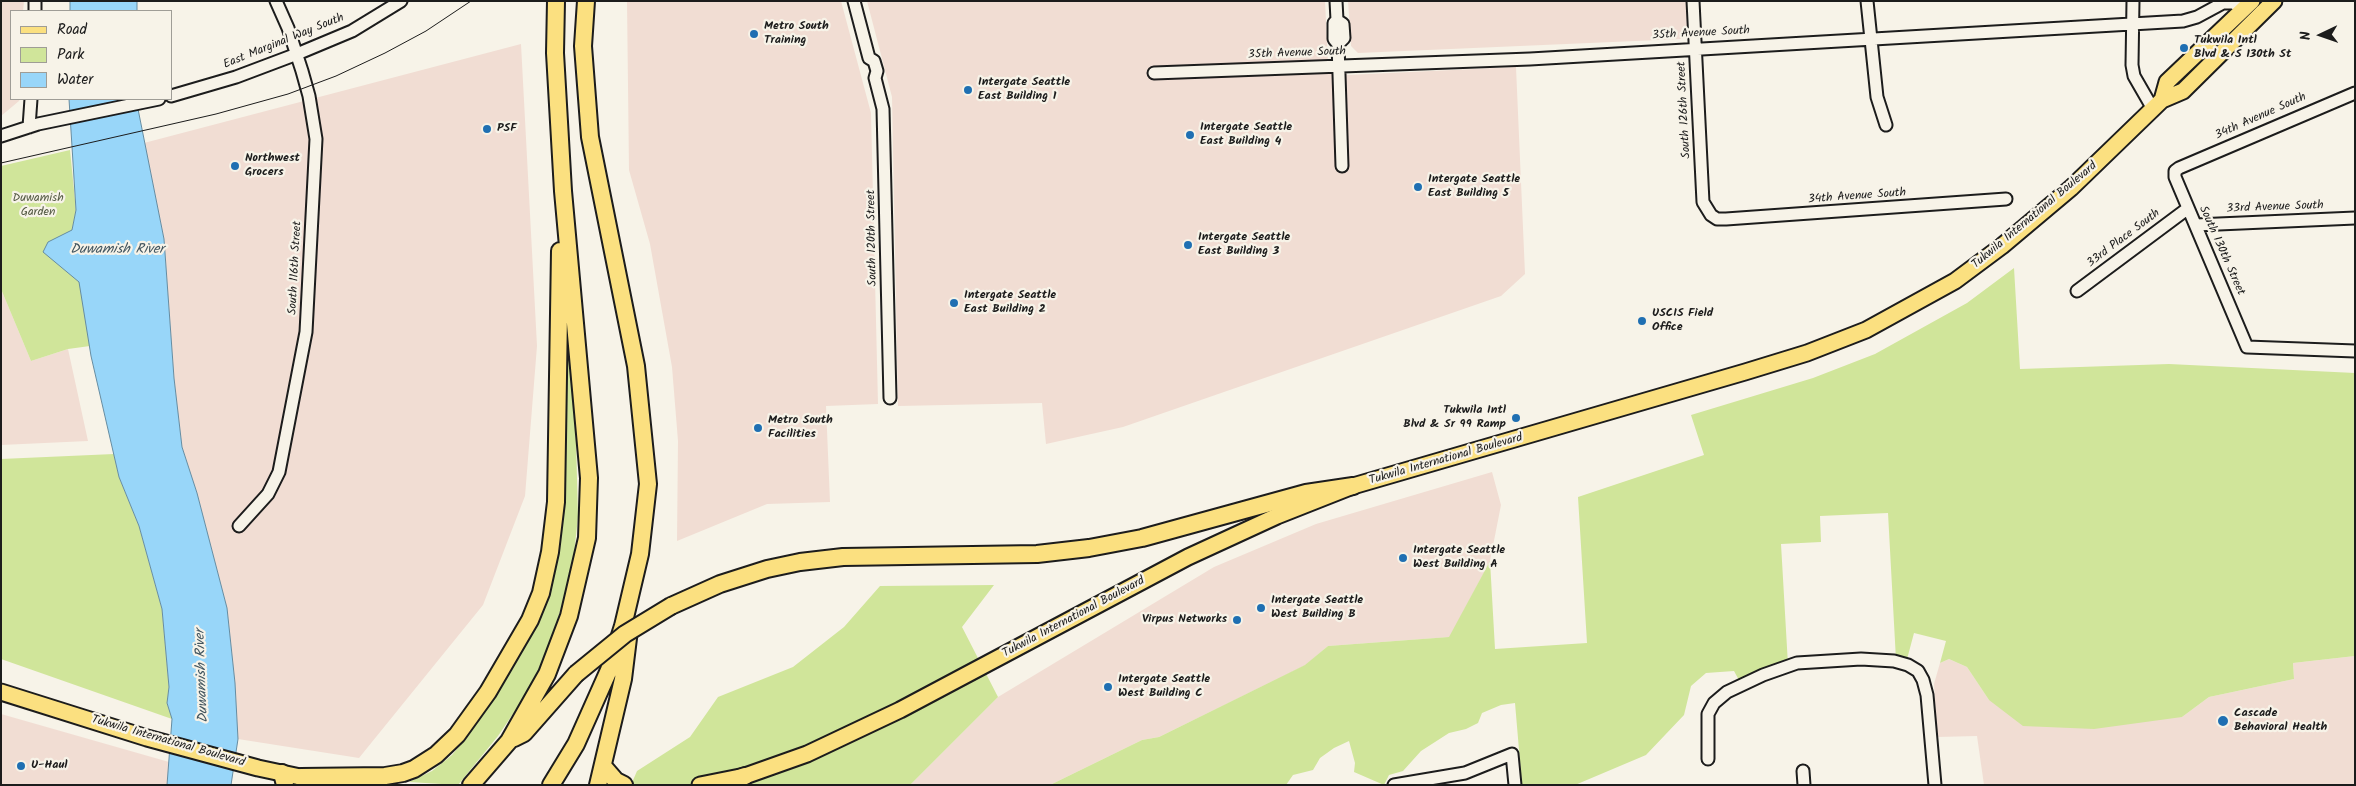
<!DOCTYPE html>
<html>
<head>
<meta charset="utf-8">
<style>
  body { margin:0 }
  #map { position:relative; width:2356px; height:786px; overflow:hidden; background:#f7f3e8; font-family:Kalam,sans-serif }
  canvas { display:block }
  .frame { position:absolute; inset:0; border:2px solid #1c1c1c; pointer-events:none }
  .legend { position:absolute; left:10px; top:10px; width:162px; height:90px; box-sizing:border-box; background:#f7f3e8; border:1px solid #9f9d96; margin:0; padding:6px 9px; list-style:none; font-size:15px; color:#1c1c1c }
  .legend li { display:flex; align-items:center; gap:10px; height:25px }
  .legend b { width:25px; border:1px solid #9f9d96 }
  .north { position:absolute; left:2296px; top:10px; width:50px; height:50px; -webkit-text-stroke:4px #f7f3e8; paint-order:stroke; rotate:267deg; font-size:14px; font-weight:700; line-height:20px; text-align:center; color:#1c1c1c }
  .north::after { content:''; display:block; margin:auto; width:18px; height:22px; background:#1c1c1c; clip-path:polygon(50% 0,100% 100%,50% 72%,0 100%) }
</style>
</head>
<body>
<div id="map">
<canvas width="2356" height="786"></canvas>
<div class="frame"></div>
<ul class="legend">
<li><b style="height:6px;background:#fbe080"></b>Road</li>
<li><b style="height:14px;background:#d0e59a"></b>Park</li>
<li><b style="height:14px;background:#98d6f9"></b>Water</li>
</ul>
<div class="north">N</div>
</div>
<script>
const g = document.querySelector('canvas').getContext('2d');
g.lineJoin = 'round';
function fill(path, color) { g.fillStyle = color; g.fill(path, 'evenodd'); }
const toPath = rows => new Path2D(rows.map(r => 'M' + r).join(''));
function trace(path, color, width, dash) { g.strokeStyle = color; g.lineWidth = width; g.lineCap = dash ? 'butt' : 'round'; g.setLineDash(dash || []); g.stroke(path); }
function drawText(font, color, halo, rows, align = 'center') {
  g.font = font + ' Kalam,sans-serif'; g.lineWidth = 4.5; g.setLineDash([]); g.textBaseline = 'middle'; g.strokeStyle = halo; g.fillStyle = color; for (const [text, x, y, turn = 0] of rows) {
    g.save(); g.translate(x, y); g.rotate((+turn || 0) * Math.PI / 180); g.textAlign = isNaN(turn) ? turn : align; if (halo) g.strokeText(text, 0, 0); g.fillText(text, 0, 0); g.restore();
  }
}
const built = toPath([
  [1,1,24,1,23,11,11,11,11,99,20,99,19,101,1,116],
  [627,1,841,1,871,113,878,404,826,406,830,502,767,504,677,541,678,441,672,367,650,244,629,170],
  [867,1,1325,1,1328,63,1348,75,1516,67,1525,274,1501,296,1123,427,1046,444,1042,403,898,406,892,97],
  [1348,1,1686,1,1688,35,1682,39,1358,53,1351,46],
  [521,44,537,346,525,496,483,605,359,758,238,739,235,683,227,608,197,493,182,447,174,378,164,239,144,143],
  [1,289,31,361,68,349,88,441,1,445],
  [1492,472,1501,505,1490,561,1450,637,1328,646,1306,665,1159,737,1142,740,1050,785,910,785,998,697,1214,567,1316,524],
  [2355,656,2355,785,1984,785,1977,736,1937,737,1934,684,1940,663,1949,659,1967,667,1989,700,2182,717,2209,697,2294,679,2293,663],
  [1,714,169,762,167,785,1,785]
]);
const green = toPath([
  [70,150,76,210,72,230,90,346,68,349,31,361,1,289,1,166],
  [2014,268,2020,369,2169,364,2355,373,2355,656,2293,663,2294,679,2209,697,2182,717,2094,729,2023,726,1989,700,1967,667,1949,659,1940,663,1946,641,1914,633,1906,663,1896,660,1888,513,1820,516,1821,542,1781,544,1788,665,1741,684,1734,671,1706,673,1691,686,1684,715,1646,755,1575,785,1522,785,1515,703,1501,705,1482,713,1478,723,1466,729,1449,733,1421,751,1403,771,1389,775,1384,785,1354,772,1355,763,1349,741,1334,748,1320,758,1313,770,1293,775,1286,785,1050,785,1142,740,1159,737,1305,665,1328,646,1449,637,1490,561,1495,649,1587,643,1578,497,1704,455,1691,415,1813,378,1875,354,1967,303],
  [567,334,576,440,578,517,574,554,567,589,554,631,538,671,521,702,498,736,458,785,409,782,432,771,452,755,465,739,499,686,539,611],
  [114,454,119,477,139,526,162,609,169,687,167,703,172,719,1,659,1,459],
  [994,585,962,627,998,697,910,785,631,785,637,771,690,737,718,697,793,667,844,627,880,586]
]);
const water = toPath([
  [70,1,137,1,137,11,70,11,70,1],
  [69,99,136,99,164,239,174,378,182,447,197,493,227,608,235,683,238,739,231,785,167,785,172,719,167,703,169,687,162,609,139,526,119,477,91,356,79,282,43,252,48,242,72,230,76,210,69,99]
]);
const minor = toPath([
  [854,1,869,58,874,61,877,71,875,78,883,109,890,398],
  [1336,1,1337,20,1334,23,1334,39,1338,44,1342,166],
  [1693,1,1703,202,1711,215,1717,219,1726,219,2006,199],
  [1867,1,1877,97,1886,125],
  [2133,1,2132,65,2134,76,2153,109],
  [35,11,35,1],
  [1337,20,1343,24,1344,38,1338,44],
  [1154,73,1530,59,2183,21,2197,17,2223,3,2233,3,2243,8],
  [2355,93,2179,168,2175,171,2175,177,2247,347,2355,351],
  [171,96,236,77,297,54,352,31,401,1],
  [29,127,31,99],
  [1,136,38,124,159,99],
  [2196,225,2355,218],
  [2077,291,2187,209],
  [239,526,268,494,279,472,306,332,316,139,309,96,302,71,288,28,276,1],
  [1708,759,1708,714,1714,703,1727,692,1763,675,1797,663,1861,659,1894,661,1908,665,1918,671,1923,680,1927,695,1935,785],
  [1803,771,1804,785],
  [1394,785,1465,773,1512,754,1515,785]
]);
const major = toPath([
  [2162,100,2167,82,2252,1],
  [1,692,147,738,258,768,338,785],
  [700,785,745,776,807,754,900,710,1188,557,1277,516,1353,486,1745,372,1807,353,1866,330,1955,281,2002,246,2071,188,2162,100,2183,91,2274,1]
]);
const highway = toPath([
  [671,606,720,584,767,569,800,562,843,557,1037,554,1089,548,1142,538,1306,493,1353,486],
  [514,738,524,733,576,674],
  [603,766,616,781,624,785],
  [282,773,285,785],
  [301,777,385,776,403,773,414,769,436,755,457,735,488,692,530,620,541,593,550,552,556,502,560,251],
  [471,785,509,741,547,674,569,616,587,538,589,478,563,191,555,53,556,1],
  [551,785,576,744,609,670,623,626,640,554,648,484,636,366,590,137,583,46,586,1],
  [598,785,623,679,629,630],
  [722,785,745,776]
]);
const tram = toPath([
  [1,163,216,114,288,94,336,76,385,53,426,31,471,1]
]);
const highwayBridge = toPath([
  [576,674,625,634,671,606]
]);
const markers = [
  [754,34,5,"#1f6fb2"],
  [2184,48,5,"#1f6fb2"],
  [968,90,5,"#1f6fb2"],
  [487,129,5,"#1f6fb2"],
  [1190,135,5,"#1f6fb2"],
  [235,166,5,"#1f6fb2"],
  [1418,187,5,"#1f6fb2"],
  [1188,245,5,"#1f6fb2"],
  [954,303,5,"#1f6fb2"],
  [1642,321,5,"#1f6fb2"],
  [1516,418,5,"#1f6fb2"],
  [758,428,5,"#1f6fb2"],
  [1403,558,5,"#1f6fb2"],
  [1261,608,5,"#1f6fb2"],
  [1237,620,5,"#1f6fb2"],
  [1108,687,5,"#1f6fb2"],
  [2223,721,6,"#1f6fb2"],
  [21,766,5,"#1f6fb2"]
];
const poiNames = [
  ["Metro South",764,27],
  ["Training",764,41],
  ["Tukwila Intl",2194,41],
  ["Blvd & S 130th St",2194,55],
  ["Intergate Seattle",978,83],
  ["East Building 1",978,97],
  ["Intergate Seattle",1200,128],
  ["East Building 4",1200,142],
  ["PSF",497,129],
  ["Northwest",245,159],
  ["Grocers",245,173],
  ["Intergate Seattle",1428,180],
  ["East Building 5",1428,194],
  ["Intergate Seattle",1198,238],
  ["East Building 3",1198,252],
  ["Intergate Seattle",964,296],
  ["East Building 2",964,310],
  ["USCIS Field",1652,314],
  ["Office",1652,328],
  ["Tukwila Intl",1506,411,"right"],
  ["Blvd & Sr 99 Ramp",1506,425,"right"],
  ["Metro South",768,421],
  ["Facilities",768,435],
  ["Intergate Seattle",1413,551],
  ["West Building A",1413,565],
  ["Intergate Seattle",1271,601],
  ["West Building B",1271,615],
  ["Virpus Networks",1227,620,"right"],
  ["Intergate Seattle",1118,680],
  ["West Building C",1118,694],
  ["Cascade",2234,714],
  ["Behavioral Health",2234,728],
  ["U-Haul",31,766]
];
const streetNames = [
  ["35th Avenue South",1701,34,-3],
  ["East Marginal Way South",284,42,-22],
  ["35th Avenue South",1297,54,-2],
  ["South 126th Street",1685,110,-93],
  ["34th Avenue South",2261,117,-24],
  ["34th Avenue South",1857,197,-4],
  ["33rd Avenue South",2275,208,-2],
  ["Tukwila International Boulevard",2035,216,-40],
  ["South 120th Street",873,238,-91],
  ["33rd Place South",2124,239,-37],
  ["South 130th Street",2221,251,66],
  ["South 116th Street",296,268,-87],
  ["Tukwila International Boulevard",1446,460,-16],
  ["Tukwila International Boulevard",1074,618,-28],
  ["Tukwila International Boulevard",168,742,16]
];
const parkNames = [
  ["Duwamish",38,199],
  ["Garden",38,213]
];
const waterNames = [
  ["Duwamish River",117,251],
  ["Duwamish River",203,676,-92]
];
fill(built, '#f1ddd3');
fill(green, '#d0e59a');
fill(water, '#98d6f9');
trace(water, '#668ca1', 1);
trace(minor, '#1c1c1c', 15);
trace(major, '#1c1c1c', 19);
trace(highway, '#1c1c1c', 20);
trace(minor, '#f7f3e8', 11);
trace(major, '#fbe080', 15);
trace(highway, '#fbe080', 16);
trace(tram, '#1c1c1c', 1);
trace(highwayBridge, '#1c1c1c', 20, []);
trace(highwayBridge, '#fbe080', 16);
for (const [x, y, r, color] of markers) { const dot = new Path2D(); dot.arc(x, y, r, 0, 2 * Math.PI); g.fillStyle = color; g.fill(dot); trace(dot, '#f7f3e8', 2); }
drawText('bold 12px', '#1c1c1c', '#f7f3e8', poiNames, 'left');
drawText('12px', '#1c1c1c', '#f7f3e8', streetNames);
drawText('12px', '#525842', '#f7f3e8', parkNames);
drawText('italic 14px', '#41545e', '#f7f3e8', waterNames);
</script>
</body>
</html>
